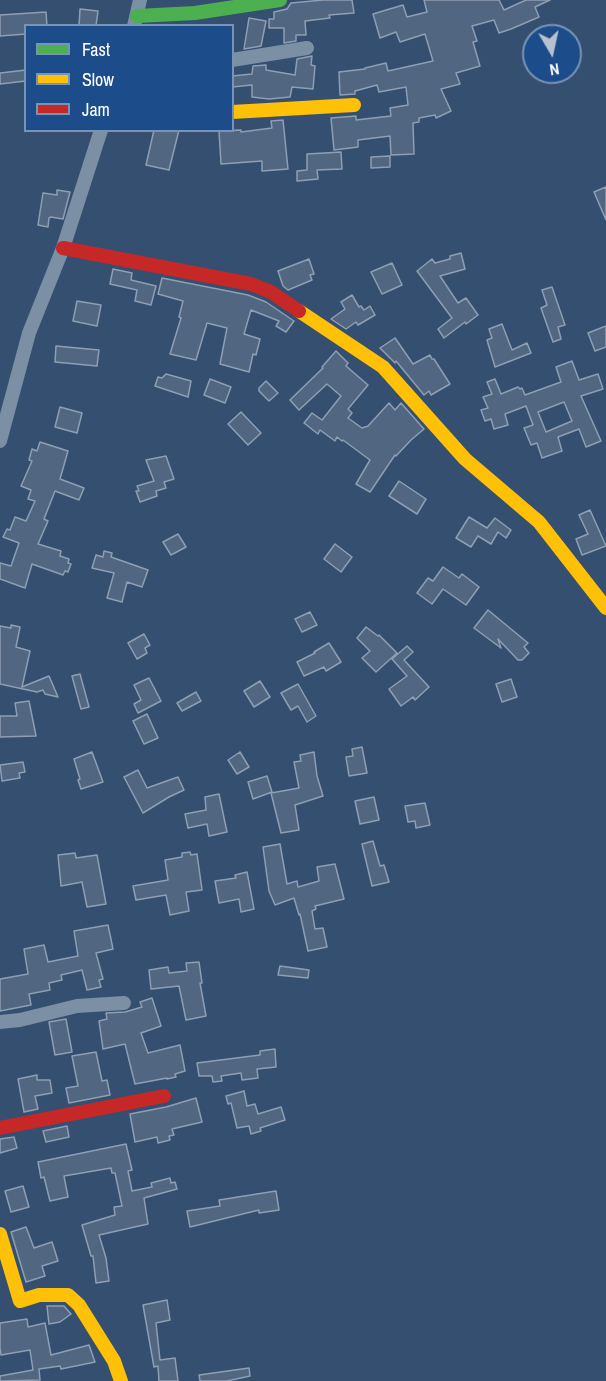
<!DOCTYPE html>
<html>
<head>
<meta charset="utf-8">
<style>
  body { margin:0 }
  #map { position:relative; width:606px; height:1381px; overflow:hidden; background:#344f70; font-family:"Archivo Narrow",sans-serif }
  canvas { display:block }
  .legend { position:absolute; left:24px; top:24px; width:210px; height:108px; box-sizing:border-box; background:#1c4c89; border:2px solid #7794b8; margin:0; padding:8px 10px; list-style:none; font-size:18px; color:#fff }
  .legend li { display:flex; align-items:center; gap:12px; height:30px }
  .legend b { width:30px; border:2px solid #7794b8 }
  .north { position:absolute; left:522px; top:24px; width:60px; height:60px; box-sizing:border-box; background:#1c4c89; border:2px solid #7794b8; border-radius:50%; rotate:171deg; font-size:16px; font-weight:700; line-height:24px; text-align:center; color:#fff }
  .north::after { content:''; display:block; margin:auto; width:21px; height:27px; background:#b8c1cd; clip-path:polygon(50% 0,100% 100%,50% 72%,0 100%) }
</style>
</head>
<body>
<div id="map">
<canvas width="606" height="1381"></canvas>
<ul class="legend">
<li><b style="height:8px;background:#4caf50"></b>Fast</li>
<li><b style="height:8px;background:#ffc107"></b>Slow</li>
<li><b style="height:8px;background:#c62828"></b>Jam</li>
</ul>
<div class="north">N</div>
</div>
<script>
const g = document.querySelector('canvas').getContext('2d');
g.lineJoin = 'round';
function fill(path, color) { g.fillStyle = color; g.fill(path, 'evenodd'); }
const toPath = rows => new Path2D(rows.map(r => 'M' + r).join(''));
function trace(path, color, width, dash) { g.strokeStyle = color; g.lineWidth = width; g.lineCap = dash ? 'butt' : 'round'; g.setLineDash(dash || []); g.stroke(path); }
const building = toPath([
  [323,0,352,0,354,13,329,15,330,18,305,21,306,35,296,35,296,41,284,43,284,28,269,28,269,19,274,19,274,12,287,9,291,3,323,0],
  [424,0,499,0,504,10,526,0,550,0,535,7,539,17,511,29,499,33,494,20,472,26,477,41,473,42,480,66,456,73,460,84,441,89,451,111,436,118,435,115,419,118,419,122,413,123,414,154,391,155,390,136,358,140,358,147,334,150,331,118,356,116,356,120,391,116,390,108,408,105,406,87,379,92,377,85,355,91,355,94,340,95,339,72,365,69,365,68,386,63,388,71,433,61,425,34,400,42,396,32,380,38,373,14,403,5,407,17,427,12,424,0],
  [80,9,98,11,96,26,79,26,80,9],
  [46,12,47,26,26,26,26,34,0,36,0,15,46,12],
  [249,18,266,21,261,46,244,49,249,18],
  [312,56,311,65,315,66,313,89,292,87,290,97,269,99,252,97,252,85,232,87,232,76,252,74,253,66,266,65,266,70,295,75,297,59,312,56],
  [26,70,26,81,0,84,0,73,26,70],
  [283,120,288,169,262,171,262,161,221,164,219,131,241,130,241,132,272,128,271,121,283,120],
  [154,130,179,130,169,170,146,165,154,130],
  [341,152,342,169,317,170,318,179,297,181,297,171,307,170,307,154,341,152],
  [390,156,390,167,371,168,371,157,390,156],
  [606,187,606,220,594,192,606,187],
  [57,190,70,192,63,219,51,217,49,218,48,227,38,225,43,193,57,195,57,190],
  [461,253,465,269,440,276,458,303,466,298,478,315,466,324,465,322,444,338,438,329,452,318,417,271,432,259,435,263,450,259,450,256,461,253],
  [309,259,314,274,310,275,312,280,288,290,283,286,278,271,309,259],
  [392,263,402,285,382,294,371,272,392,263],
  [113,269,132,273,131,280,156,286,151,305,135,301,137,290,110,284,113,269],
  [162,278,248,295,266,302,294,321,286,332,276,326,279,321,251,310,244,334,260,339,256,355,253,354,249,372,220,364,227,328,207,323,196,360,170,354,181,318,179,317,183,301,158,294,162,278],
  [552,287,565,325,558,327,561,339,553,342,541,308,547,305,542,290,552,287],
  [352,295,359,307,361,306,364,310,370,306,375,315,358,325,356,322,346,329,331,319,345,309,341,302,352,295],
  [77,301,101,305,97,326,73,321,77,301],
  [502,324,512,350,527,343,531,353,495,367,487,340,492,338,489,329,502,324],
  [606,326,606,347,595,351,588,333,606,326],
  [395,338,413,364,430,355,432,359,434,359,450,384,431,395,429,391,424,395,396,361,395,363,380,348,395,338],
  [56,346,99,350,97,366,55,362,56,346],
  [336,351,348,363,346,366,368,385,348,409,352,413,348,418,362,428,368,426,389,403,395,410,401,403,424,429,411,440,396,456,395,455,370,492,356,484,370,460,343,440,342,441,337,437,335,441,320,430,318,434,304,423,312,413,322,420,341,396,327,384,299,410,290,400,323,368,322,367,336,351],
  [572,361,579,380,598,374,603,389,581,396,601,441,586,447,579,429,558,437,562,451,542,458,537,443,531,445,524,428,533,425,526,406,505,414,508,425,494,429,491,419,485,421,481,410,488,408,483,397,492,394,487,382,495,379,501,394,518,387,520,389,522,388,525,395,561,382,556,367,572,361],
  [564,402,572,421,546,432,538,412,564,402],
  [166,374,191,381,188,397,155,386,158,377,162,378,166,374],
  [210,379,231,387,225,403,204,395,210,379],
  [266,381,278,393,269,401,259,391,259,388,266,381],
  [60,407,82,413,77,433,55,427,60,407],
  [241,412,261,433,248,445,228,424,241,412],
  [40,442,68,451,60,479,84,488,79,500,55,491,44,519,48,521,38,544,61,551,60,556,69,559,68,563,71,564,68,572,65,571,63,575,32,564,25,588,0,579,0,563,11,566,19,543,3,537,7,529,10,530,15,517,26,521,35,501,28,499,31,490,21,486,32,461,29,460,32,449,37,451,40,442],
  [166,456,174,479,164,482,166,488,156,491,157,496,140,502,136,491,139,491,137,486,154,481,146,460,166,456],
  [399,481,426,499,417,514,389,496,399,481],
  [590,510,606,546,582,555,576,539,588,534,579,515,590,510],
  [469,517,487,528,495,518,511,530,506,538,498,532,491,544,478,536,471,547,456,538,469,517],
  [178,534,186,547,171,555,163,542,178,534],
  [335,544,352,557,341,572,324,559,335,544],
  [104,551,112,553,111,557,148,570,142,587,127,582,122,602,107,598,114,573,92,568,96,555,103,557,104,551],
  [443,567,459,578,462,574,479,587,466,605,443,589,432,604,417,593,428,578,433,581,443,567],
  [488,610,528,643,524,647,529,653,522,660,518,660,498,639,501,648,474,628,488,610],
  [310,612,317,625,302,632,295,619,310,612],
  [11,625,20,627,16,647,30,651,22,687,49,676,58,697,45,694,43,690,37,692,0,684,0,626,11,628,11,625],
  [366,627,378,636,379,635,397,653,376,672,362,658,370,651,357,638,366,627],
  [144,634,150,645,145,648,147,653,137,659,128,643,144,634],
  [329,643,341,662,326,671,324,667,304,676,297,662,315,653,314,652,329,643],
  [407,646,413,652,404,660,429,687,415,700,413,697,401,706,389,689,407,676,392,659,407,646],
  [80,674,89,707,81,709,72,676,80,674],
  [149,678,161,701,138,713,134,704,141,700,134,685,149,678],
  [511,679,517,697,502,702,496,684,511,679],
  [260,681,270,697,254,707,244,691,260,681],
  [298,684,316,716,307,722,298,706,291,710,281,693,298,684],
  [196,692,201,701,182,711,177,703,196,692],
  [29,701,36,736,0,737,0,716,17,716,15,703,29,701],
  [147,714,158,738,144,744,133,721,147,714],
  [362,747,367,773,349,776,346,757,353,756,352,749,362,747],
  [92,752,103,782,81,789,78,780,80,779,74,759,92,752],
  [240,752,249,767,237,774,228,760,240,752],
  [314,752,317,776,323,796,295,805,299,830,281,833,271,793,299,788,294,762,301,761,300,755,314,752],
  [23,762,25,772,19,773,20,778,2,781,0,765,23,762],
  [138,770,147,788,178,777,184,790,169,797,143,813,124,777,138,770],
  [267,776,272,792,253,799,248,782,267,776],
  [219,794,227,832,209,836,207,824,188,828,185,814,206,810,205,797,219,794],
  [374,797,379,820,360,824,355,801,374,797],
  [425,803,430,825,416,828,415,821,408,822,405,806,425,803],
  [373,841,380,866,384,865,389,882,372,886,362,844,373,841],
  [280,844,287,884,297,881,298,887,319,881,317,867,335,864,344,899,315,906,316,909,312,911,315,929,323,928,327,947,308,951,300,914,299,915,294,898,275,905,269,891,263,847,280,844],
  [190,852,191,855,197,854,202,890,186,892,189,911,170,915,166,895,136,900,133,886,168,880,165,860,182,857,182,853,190,852],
  [75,853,76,858,97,855,106,904,87,907,82,882,61,886,58,855,75,853],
  [247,872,254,909,241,912,239,899,219,903,215,881,236,878,235,875,247,872],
  [108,925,113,949,96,953,103,979,99,980,101,987,87,990,82,970,61,975,62,980,49,983,50,990,29,994,31,1005,0,1011,0,979,28,974,24,949,44,945,48,962,78,956,74,931,108,925],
  [199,962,202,983,200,983,206,1016,186,1020,179,986,151,989,149,970,168,967,169,973,187,971,186,963,199,962],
  [280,966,309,970,308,978,278,975,280,966],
  [152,998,161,1026,141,1033,148,1053,180,1045,185,1071,175,1074,176,1077,167,1079,167,1078,135,1084,125,1044,103,1049,99,1021,107,1019,106,1013,125,1012,142,1007,140,1002,152,998],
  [66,1019,72,1052,55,1055,49,1022,66,1019],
  [275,1049,276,1067,257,1069,258,1078,242,1080,241,1073,221,1076,222,1081,213,1082,212,1076,199,1076,197,1063,260,1055,260,1051,275,1049],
  [96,1052,102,1081,107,1080,110,1095,69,1103,66,1088,78,1086,72,1056,96,1052],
  [37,1075,37,1080,50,1080,52,1093,35,1096,38,1109,24,1112,18,1079,37,1075],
  [244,1091,247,1106,255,1104,258,1114,281,1107,285,1120,260,1128,261,1131,251,1134,249,1126,237,1128,231,1103,228,1104,226,1096,244,1091],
  [196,1098,202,1122,172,1129,174,1135,169,1136,170,1140,158,1143,157,1137,135,1142,130,1114,166,1107,196,1098],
  [67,1126,69,1137,46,1142,43,1131,67,1126],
  [14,1137,17,1148,0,1153,0,1139,14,1137],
  [126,1144,132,1170,128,1171,132,1191,152,1187,151,1183,170,1178,171,1183,175,1182,177,1189,144,1198,148,1224,99,1235,106,1258,109,1281,96,1283,93,1256,91,1256,82,1225,115,1215,114,1207,122,1206,115,1173,112,1173,111,1168,64,1176,68,1197,50,1201,44,1177,41,1178,38,1162,126,1144],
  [23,1186,29,1207,11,1212,5,1191,23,1186],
  [276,1191,279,1210,259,1213,259,1210,190,1227,187,1211,220,1206,219,1200,276,1191],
  [26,1227,34,1248,52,1242,58,1261,42,1266,45,1276,26,1282,11,1232,26,1227],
  [167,1300,170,1320,156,1323,160,1360,175,1358,178,1381,159,1381,158,1366,154,1367,143,1305,167,1300],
  [47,1306,64,1306,71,1314,60,1322,49,1324,47,1306],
  [27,1319,28,1327,45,1323,51,1355,89,1345,95,1362,61,1369,60,1366,39,1369,40,1380,0,1381,0,1376,33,1370,30,1350,1,1355,0,1348,0,1323,27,1319],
  [249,1368,250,1376,227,1381,200,1381,199,1375,249,1368]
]);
const street = toPath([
  [134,26,140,0],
  [232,60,307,48],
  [0,441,29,333,63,248,101,130],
  [0,1022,20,1020,77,1006,124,1003]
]);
const fast = toPath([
  [137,16,195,13,280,0]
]);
const slow = toPath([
  [232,112,354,105],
  [299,311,383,367,465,459,539,522,606,608],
  [0,1234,20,1301,39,1295,68,1295,79,1305,114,1361,121,1381]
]);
const jam = toPath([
  [63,248,251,284,271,292,299,311],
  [0,1128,164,1096]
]);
fill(building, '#516680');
trace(building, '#8f9fb3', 1.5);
trace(street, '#7b8fa5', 14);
trace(fast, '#4caf50', 14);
trace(slow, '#ffc107', 14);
trace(jam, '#c62828', 14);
</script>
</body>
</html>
